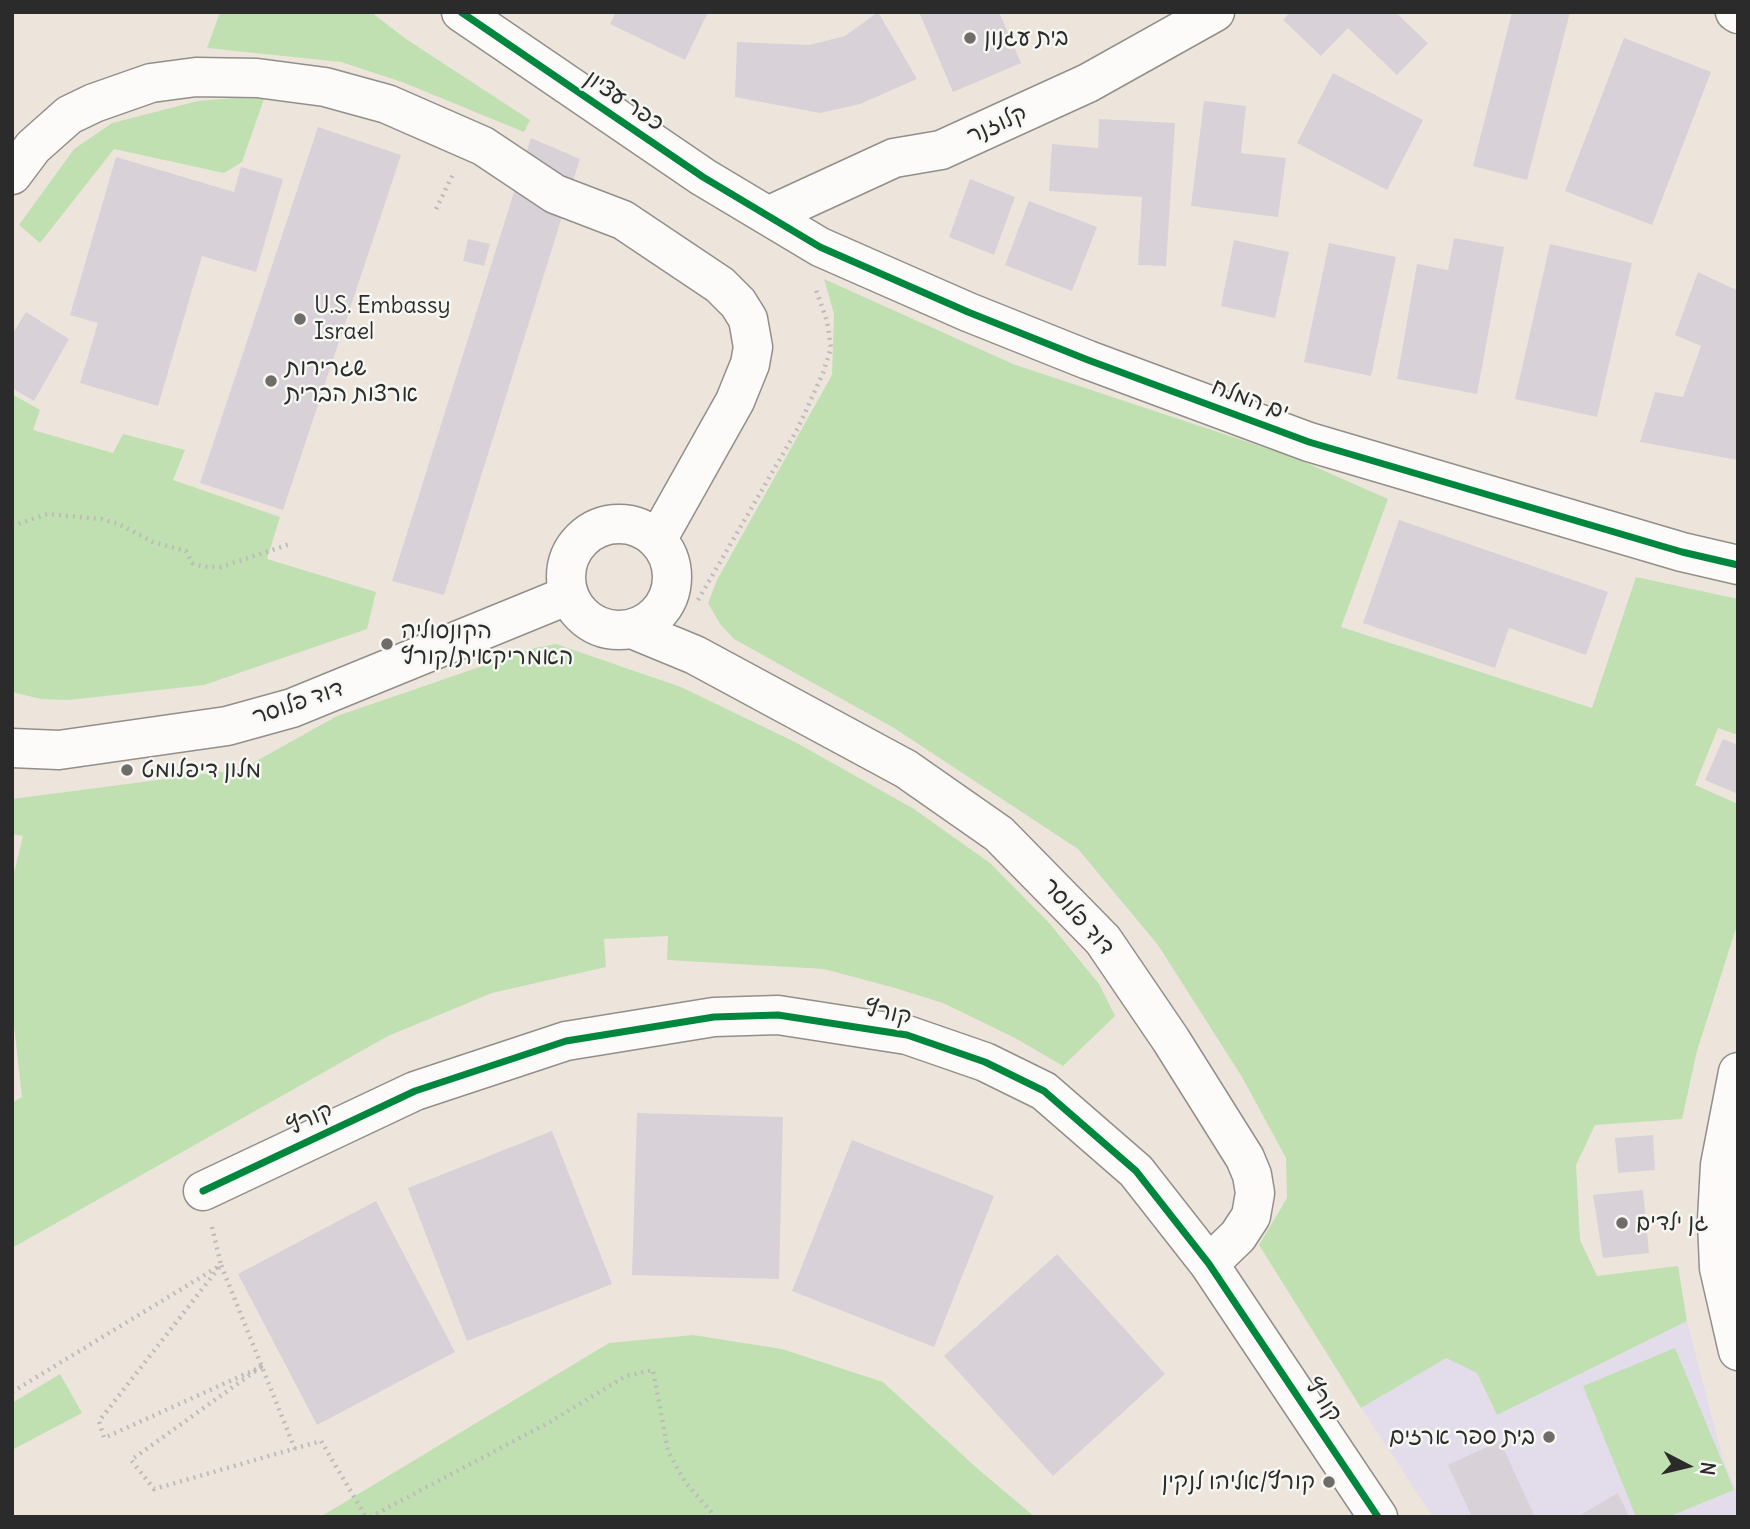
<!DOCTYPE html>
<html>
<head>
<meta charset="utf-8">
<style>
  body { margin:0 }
  #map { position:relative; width:1750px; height:1529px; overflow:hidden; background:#ede5dc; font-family:Delius,sans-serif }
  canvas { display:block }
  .frame { position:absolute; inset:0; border:14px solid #2b2b2b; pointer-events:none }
  .north { position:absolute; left:1652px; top:1431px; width:70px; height:70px; -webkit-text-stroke:5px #f6f6f2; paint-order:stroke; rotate:97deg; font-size:19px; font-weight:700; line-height:28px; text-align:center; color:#2b2b2b }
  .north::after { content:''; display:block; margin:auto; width:24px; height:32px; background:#2b2b2b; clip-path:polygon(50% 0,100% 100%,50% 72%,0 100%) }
</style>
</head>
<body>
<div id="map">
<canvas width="1750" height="1529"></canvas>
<div class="frame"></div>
<div class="north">N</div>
</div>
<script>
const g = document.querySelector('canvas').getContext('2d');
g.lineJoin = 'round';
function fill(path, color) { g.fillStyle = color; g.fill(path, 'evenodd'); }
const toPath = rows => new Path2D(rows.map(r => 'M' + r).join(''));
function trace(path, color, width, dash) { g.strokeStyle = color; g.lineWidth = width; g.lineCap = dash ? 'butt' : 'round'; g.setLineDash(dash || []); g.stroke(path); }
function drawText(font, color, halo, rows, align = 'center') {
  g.font = font + ' Delius,"Playpen Sans Hebrew",sans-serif'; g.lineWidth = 5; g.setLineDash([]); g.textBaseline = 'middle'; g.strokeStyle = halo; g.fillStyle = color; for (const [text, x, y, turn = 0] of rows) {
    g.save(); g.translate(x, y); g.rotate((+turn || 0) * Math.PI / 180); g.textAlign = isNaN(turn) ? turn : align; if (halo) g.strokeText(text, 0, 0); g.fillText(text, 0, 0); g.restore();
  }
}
const built = toPath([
  [1687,1321,1723,1459,1738,1493,1738,1517,1433,1517,1361,1408,1446,1357,1477,1373,1497,1415]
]);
const green = toPath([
  [220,12,371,12,406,39,530,120,524,132,402,82,341,62,207,48],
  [234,98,264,99,242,162,224,173,114,149,40,243,19,225,74,149,112,123,198,101],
  [824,279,1013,364,1293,457,1388,499,1341,627,1592,708,1636,577,1738,599,1738,735,1718,728,1695,785,1738,804,1738,922,1697,1051,1682,1119,1595,1125,1576,1165,1580,1240,1597,1276,1678,1266,1687,1321,1497,1415,1477,1373,1446,1358,1361,1408,1259,1245,1287,1198,1286,1158,1242,1077,1158,945,1078,849,894,728,734,639,720,624,708,603,717,580,832,375,834,314],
  [12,394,40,410,33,430,113,453,123,434,185,450,173,480,280,517,267,559,376,592,367,629,204,685,69,700,41,699,12,692],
  [556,644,681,687,797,743,914,809,990,863,1050,924,1099,984,1115,1016,1063,1066,1015,1038,943,1003,895,988,824,969,667,960,668,936,604,939,606,967,492,993,388,1036,12,1248,12,1103,22,1097,12,1008,12,881,23,836,12,834,12,799,242,769,337,716,535,648],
  [693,1335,782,1349,883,1382,979,1470,1035,1517,320,1517,609,1343],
  [1675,1348,1734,1490,1668,1517,1636,1517,1583,1386],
  [60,1374,82,1413,12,1450,12,1403]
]);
const building = toPath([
  [616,12,708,12,685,60,610,24],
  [878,12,917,79,860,104,820,113,735,97,737,42,809,45,845,36],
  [919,12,999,12,1021,63,953,92],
  [1290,12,1395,12,1428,43,1397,75,1348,28,1321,56,1283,20],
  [1512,12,1570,12,1527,180,1473,166],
  [1624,38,1711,72,1652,225,1565,191],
  [1333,73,1423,120,1387,190,1297,143],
  [1204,101,1246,106,1241,153,1286,158,1278,217,1191,206],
  [1099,119,1175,123,1166,266,1138,265,1142,197,1049,191,1052,144,1098,148],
  [318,127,401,155,283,510,200,483],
  [531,138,580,159,444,595,392,581],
  [116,157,234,192,241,167,283,179,256,272,202,256,158,406,80,383,98,323,70,315],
  [970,179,1015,197,994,255,949,237],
  [1029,201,1097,227,1072,291,1005,265],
  [1454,238,1504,247,1477,394,1397,379,1417,264,1448,270],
  [468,239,490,244,484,266,463,261],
  [1234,240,1289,252,1275,318,1221,306],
  [1329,243,1396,257,1371,376,1304,362],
  [1550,244,1632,263,1597,417,1515,399],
  [1698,272,1738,291,1738,460,1640,442,1655,392,1683,397,1701,346,1675,335],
  [26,312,69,339,34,401,12,388,12,335],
  [1399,520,1608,592,1586,655,1509,628,1495,668,1363,623],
  [1723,739,1738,745,1738,794,1705,780],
  [637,1113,783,1117,779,1279,632,1275],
  [552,1131,612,1284,467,1341,408,1188],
  [1653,1135,1655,1170,1618,1173,1615,1138],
  [852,1140,994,1196,934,1347,792,1291],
  [1643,1190,1649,1253,1603,1258,1593,1195],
  [376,1201,455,1352,317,1425,238,1274],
  [1057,1254,1165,1374,1053,1476,944,1356],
  [1500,1441,1535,1517,1472,1517,1448,1465],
  [1618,1493,1629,1517,1577,1517]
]);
const path = toPath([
  [436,209,454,172],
  [12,526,47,514,101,519,119,524,153,542,186,551,192,563,204,567,221,567,290,544],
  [698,600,798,428,823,373,831,348,827,321,815,287],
  [212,1227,221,1265,99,1421,104,1438,261,1367,131,1460,154,1489,321,1441,366,1517],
  [12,1392,221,1265,295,1449],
  [370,1517,548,1423,626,1376,653,1370,668,1451,685,1482,716,1517]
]);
const minor = toPath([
  [461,12,703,177,820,247,968,312,1088,360,1309,442,1682,552,1738,565],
  [1735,12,1738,14],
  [12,175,33,147,69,115,94,103,151,83,196,77,257,78,325,87,387,104,483,146,555,194,623,220,720,285,738,303,748,319,753,347,750,364,735,401,657,540],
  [770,215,894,158,941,150,1088,83,1215,12],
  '566 577a53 53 0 1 1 106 0a53 53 0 1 1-106 0Z',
  [632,629,695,655,906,769,999,834,1103,940,1171,1040,1245,1158,1252,1175,1255,1193,1251,1216,1238,1236,1209,1264],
  [12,748,59,750,227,726,292,708,569,595],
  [1738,1072,1720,1165,1717,1220,1719,1268,1738,1351],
  [203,1191,415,1091,566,1041,714,1017,778,1015,907,1035,985,1062,1044,1091,1136,1171,1209,1264,1378,1517]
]);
const cycleway = toPath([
  [461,12,703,177,820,247,968,312,1088,360,1309,442,1682,552,1738,565],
  [203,1191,415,1091,566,1041,714,1017,778,1015,907,1035,985,1062,1044,1091,1136,1171,1209,1264,1378,1517]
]);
const markers = [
  [970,38,7,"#6f6c69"],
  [300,319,7,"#6f6c69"],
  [271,381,7,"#6f6c69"],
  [387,644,7,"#6f6c69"],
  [127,770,7,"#6f6c69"],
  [1622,1223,7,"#6f6c69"],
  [1549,1437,7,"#6f6c69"],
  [1329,1482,7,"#6f6c69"]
];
const poiNames = [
  ["בית עגנון",984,38],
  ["U.S. Embassy",314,306],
  ["Israel",314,332],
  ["שגרירות",285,368],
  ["ארצות הברית",285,394],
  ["הקונסוליה",401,631],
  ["האמריקאית/קורץ",401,657],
  ["מלון דיפלומט",141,770],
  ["גן ילדים",1636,1223],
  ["בית ספר ארזים",1535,1437,"right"],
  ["קורץ/אליהו לנקין",1315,1482,"right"]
];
const streetNames = [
  ["כפר עציון",624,101,34],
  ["קלוזנר",997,125,-24],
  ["ים המלח",1250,400,20],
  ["דוד פלוסר",298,703,-19],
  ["דוד פלוסר",1078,917,48],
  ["קורץ",888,1013,12],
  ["קורץ",310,1119,-25],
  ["קורץ",1323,1400,56]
];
fill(built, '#e3ddeb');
fill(green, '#c0e0b2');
fill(building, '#d8d1d7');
trace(minor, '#928e8a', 41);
trace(path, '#bdbcbb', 4.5, [2, 5]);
trace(minor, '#fcfbfa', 38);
trace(cycleway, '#00873e', 7);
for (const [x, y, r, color] of markers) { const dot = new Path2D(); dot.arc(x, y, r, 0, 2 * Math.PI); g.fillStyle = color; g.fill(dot); trace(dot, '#f6f6f2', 2.5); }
drawText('23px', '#2b2b2b', '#f6f6f2', poiNames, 'left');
drawText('23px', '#2b2b2b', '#f6f6f2', streetNames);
</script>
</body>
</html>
